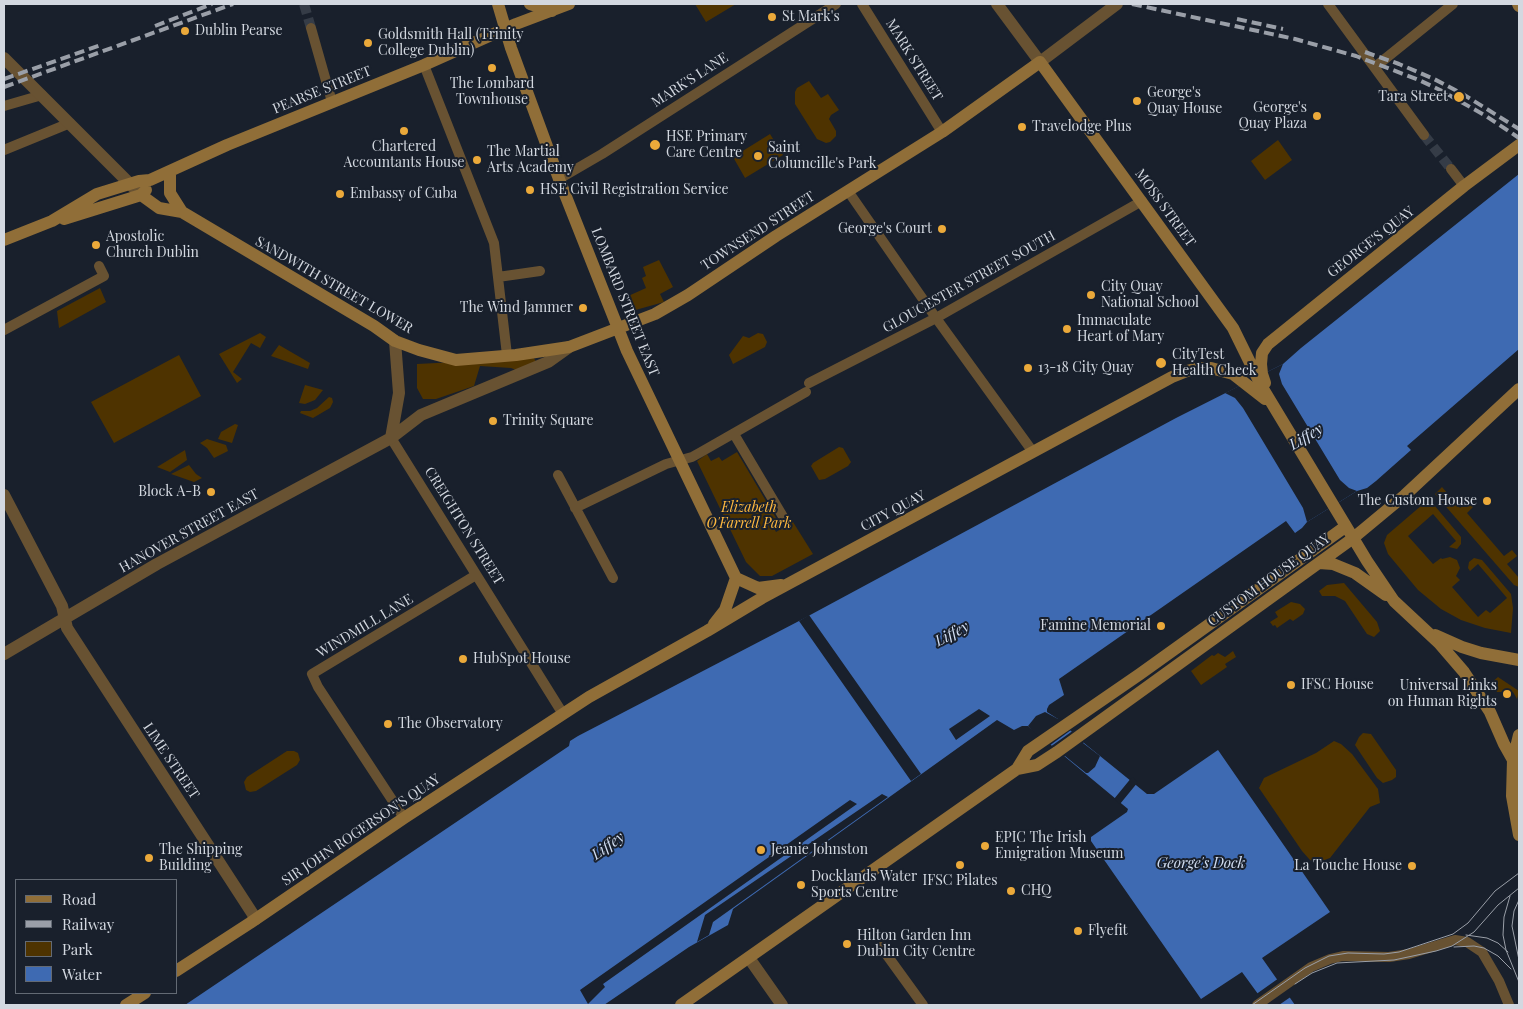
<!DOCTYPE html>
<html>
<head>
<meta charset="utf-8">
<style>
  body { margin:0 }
  #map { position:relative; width:1523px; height:1009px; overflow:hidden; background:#19202c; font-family:"Playfair Display",serif }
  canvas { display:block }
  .frame { position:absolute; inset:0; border:5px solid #d3d8e0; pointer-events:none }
  .legend { position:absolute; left:15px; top:879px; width:162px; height:115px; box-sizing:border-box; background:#19202c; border:1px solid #636a74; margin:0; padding:6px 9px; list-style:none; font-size:15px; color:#d3d8e0 }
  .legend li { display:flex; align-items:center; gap:10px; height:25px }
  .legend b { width:25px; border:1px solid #636a74 }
</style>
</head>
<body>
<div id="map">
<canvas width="1523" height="1009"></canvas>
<div class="frame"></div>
<ul class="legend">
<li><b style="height:6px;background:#906e38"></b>Road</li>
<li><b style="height:6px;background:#9a9fa8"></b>Railway</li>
<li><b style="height:14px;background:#4e3300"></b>Park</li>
<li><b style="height:14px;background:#3e6ab2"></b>Water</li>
</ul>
</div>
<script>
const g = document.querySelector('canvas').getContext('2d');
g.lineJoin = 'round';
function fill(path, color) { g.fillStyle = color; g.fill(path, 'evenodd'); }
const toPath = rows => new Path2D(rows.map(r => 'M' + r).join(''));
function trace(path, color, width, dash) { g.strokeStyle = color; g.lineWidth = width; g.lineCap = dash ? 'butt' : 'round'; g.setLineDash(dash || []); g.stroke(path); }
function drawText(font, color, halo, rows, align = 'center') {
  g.font = font + ' "Playfair Display",serif'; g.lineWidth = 4; g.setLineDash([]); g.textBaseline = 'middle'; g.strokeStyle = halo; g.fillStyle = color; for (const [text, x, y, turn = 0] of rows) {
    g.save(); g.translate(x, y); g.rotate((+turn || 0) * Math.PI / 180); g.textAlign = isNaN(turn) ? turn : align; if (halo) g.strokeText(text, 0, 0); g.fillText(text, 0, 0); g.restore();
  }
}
const green = toPath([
  [695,4,736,4,706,22],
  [809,81,821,98,828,94,839,110,831,115,829,119,836,131,836,136,830,142,826,143,817,139,795,104,795,92,797,88],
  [770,134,783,155,745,178,733,157],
  [1278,140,1292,160,1265,180,1251,161],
  [659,260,673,287,660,294,664,302,632,311,626,297,646,288,642,278,646,276,643,267],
  [100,288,106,302,59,328,57,311],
  [260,333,266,337,260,348,251,343,233,372,242,379,237,383,219,354],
  [758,333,763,334,767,342,765,347,733,364,729,355,743,336,749,338],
  [279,345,310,363,308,369,271,356],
  [179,355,201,396,114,443,91,402],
  [534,358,536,362,516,370,511,368,480,366,474,386,436,399,423,399,417,388,417,364],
  [305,385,323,390,315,400,305,404,299,403],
  [329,397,332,398,333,402,330,408,313,418,300,413,301,411,310,411,317,408],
  [235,424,238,425,232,443,218,439,221,432],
  [207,439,226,445,228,451,214,458,207,448,200,443],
  [839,447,843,448,851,462,848,466,825,479,819,480,811,466,813,463],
  [185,450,187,460,170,472,157,467],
  [737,452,779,523,773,526,776,532,793,522,813,554,772,576,760,576,746,562,697,461,707,454,711,461,719,457,722,461],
  [189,465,196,474,202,478,194,482,171,474],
  [1442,487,1460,508,1472,498,1477,503,1467,513,1504,556,1512,550,1517,556,1507,564,1519,578,1519,587,1514,585,1435,494],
  [1429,499,1461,537,1461,544,1457,549,1449,547,1456,541,1433,514,1408,536,1433,564,1441,558,1442,559,1450,557,1457,560,1460,568,1456,576,1460,580,1452,587,1478,617,1486,610,1490,613,1507,598,1478,564,1470,571,1468,568,1469,562,1474,558,1482,560,1511,594,1513,608,1511,633,1485,628,1461,620,1441,609,1418,590,1388,554,1384,543,1387,535],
  [1344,583,1377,622,1380,631,1374,637,1367,634,1345,601,1335,596,1322,596,1319,591,1327,585],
  [1291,602,1300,604,1305,609,1303,614,1293,621,1290,619,1277,628,1275,625,1273,626,1270,622,1278,617,1275,612],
  [1233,651,1236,657,1225,664,1227,667,1201,685,1191,671,1212,655,1214,656,1218,653,1225,657],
  [1498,677,1519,691,1517,699,1513,692,1497,692,1491,683],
  [1363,733,1371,734,1396,770,1396,777,1392,780,1383,783,1377,778,1355,745,1359,737],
  [1334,741,1341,744,1352,754,1378,789,1380,803,1370,807,1330,858,1319,862,1310,860,1302,851,1259,788,1264,778,1316,753],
  [287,751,294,751,298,753,300,760,297,765,256,791,250,792,246,790,244,782,247,777]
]);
const water = toPath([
  [1519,174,1519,349,1407,446,1411,450,1376,481,1367,488,1357,491,1307,522,1302,528,1295,533,1286,521,1059,679,1064,695,1049,705,1047,709,1047,712,1058,719,1084,743,1147,794,1154,794,1218,750,1330,912,1262,958,1295,1005,1266,1005,1242,972,1201,999,1091,841,1091,837,1127,812,1128,809,1028,726,1022,726,1014,730,997,720,733,909,728,925,689,947,604,1005,185,1005,569,746,570,741,578,736,799,621,1176,418,1283,364,1301,348]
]);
const pier = toPath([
  [1283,364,1279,374,1282,384,1340,480,1349,488,1357,491,1307,522,1303,508,1243,408,1235,398,1225,393],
  [809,615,921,774,911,781,799,621],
  [979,709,990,716,956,740,949,729],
  [1045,712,1058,719,1060,717,1071,730,1049,746,1028,726,1036,716],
  [1074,730,1085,741,1083,743,1100,756,1095,767,1088,773,1086,773,1065,756,1063,757,1050,747],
  [1132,777,1138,782,1120,804,1114,799],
  [882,794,888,797,713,922,709,935,697,942,705,915],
  [850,800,857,804,603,984,605,987,588,1004,580,990],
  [1279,978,1292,996,1279,1005,1263,1005,1255,995]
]);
const minorTunnel = toPath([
  [304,4,311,28],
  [1424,135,1451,169]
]);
const minor = toPath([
  [862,4,942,132],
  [1328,4,1424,135],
  [311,28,332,102],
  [424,65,494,243,507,355],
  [1375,67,1453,4],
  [4,106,42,95],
  [4,150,70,123],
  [1451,169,1464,186],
  [559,179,602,154,836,4],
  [848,191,936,318,1033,452],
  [498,277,540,271],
  [4,330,104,276,99,266],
  [809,383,936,318,1142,201],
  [734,434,785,520],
  [391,438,563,714],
  [558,475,613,578],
  [575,508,666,464,692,457,701,452,806,392],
  [404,818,318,687,312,674,476,575],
  [881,947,923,1005],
  [1257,1005,1311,967,1330,959,1343,956,1389,957,1409,954,1455,940,1467,942,1482,952,1499,981,1509,1005]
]);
const tertiary = toPath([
  [997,4,1040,62,1117,4],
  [4,58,136,190],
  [391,438,399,393,395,341],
  [4,495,62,606,67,628,256,919],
  [4,654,157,564,391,438,421,415,548,362,569,347],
  [749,958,782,1005]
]);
const secondary = toPath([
  [498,4,511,48,559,179,627,351,736,578,758,588,781,585],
  [530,4,552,11],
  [1518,4,1519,6],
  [170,171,170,193,182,212],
  [141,195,159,208,182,212,374,326,395,341,419,350,456,360,516,355,569,347,655,314,688,295,776,236,942,132,1040,62,1233,328,1262,387,1367,561,1394,601,1439,643,1464,672,1490,712,1504,744,1513,760],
  [64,219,141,195,146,190],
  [4,240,52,221,97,194,139,181,150,180,227,145,424,65,516,24,569,4],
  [1265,383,1262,374,1261,364,1262,353,1268,344,1464,186,1519,145],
  [1319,563,1333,564,1355,573,1386,595],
  [714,624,725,610,736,578],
  [1435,635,1462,647,1481,653,1519,660],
  [1519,735,1513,760,1512,796,1519,835],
  [1017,769,1037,765,1057,752,1352,539,1405,495,1519,389],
  [176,971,250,923,404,818,589,697,707,631,762,598,1172,377,1187,371,1198,368,1211,368,1233,374,1265,399],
  [126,1005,145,993],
  [681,1005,1017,769,1028,751,1140,674,1345,527]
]);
const tram = toPath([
  [1510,896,1504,917,1503,935,1506,950,1519,982],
  [1519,900,1514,911,1512,926,1519,960],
  [1466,935,1487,938,1498,943,1508,952],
  [1454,947,1474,946,1484,948,1498,956,1511,969],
  [1295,984,1312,973,1337,963,1394,960,1436,951,1452,946,1474,932,1498,905,1519,888],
  [1252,1005,1305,968,1329,956,1348,953,1384,954,1399,952,1453,934,1468,923,1495,891,1519,873]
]);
const rail = toPath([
  [1132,4,1295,39,1356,56,1419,80,1440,90,1486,116,1519,138],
  [1237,19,1283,29],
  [155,26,212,4],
  [1365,52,1399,64,1434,79,1461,93,1519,129],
  [4,79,101,45],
  [4,87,233,4]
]);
const markers = [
  [772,17,5,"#eba93a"],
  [185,31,5,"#eba93a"],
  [368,43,5,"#eba93a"],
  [492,68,5,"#eba93a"],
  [1459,97,6,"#eba93a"],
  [1137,101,5,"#eba93a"],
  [1317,116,5,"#eba93a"],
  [1022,127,5,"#eba93a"],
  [404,131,5,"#eba93a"],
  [655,145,6,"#eba93a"],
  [758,156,5,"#eba93a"],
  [477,160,5,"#eba93a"],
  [530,190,5,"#eba93a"],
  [340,194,5,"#eba93a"],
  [942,229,5,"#eba93a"],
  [96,245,5,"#eba93a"],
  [1091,295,5,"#eba93a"],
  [583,308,5,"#eba93a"],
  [1067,329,5,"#eba93a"],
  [1161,363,6,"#eba93a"],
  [1028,368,5,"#eba93a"],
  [493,421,5,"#eba93a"],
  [211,492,5,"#eba93a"],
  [1487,501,5,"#eba93a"],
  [1161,626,5,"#eba93a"],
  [463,659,5,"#eba93a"],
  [1291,685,5,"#eba93a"],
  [1507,694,5,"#eba93a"],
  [388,724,5,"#eba93a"],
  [985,846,5,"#eba93a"],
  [761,850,5,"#eba93a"],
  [149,858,5,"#eba93a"],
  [960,865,5,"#eba93a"],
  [1412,866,5,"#eba93a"],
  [801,885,5,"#eba93a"],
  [1011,891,5,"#eba93a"],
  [1078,931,5,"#eba93a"],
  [847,944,5,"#eba93a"]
];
const poiNames = [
  ["St Mark's",782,17],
  ["Dublin Pearse",195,31],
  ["Goldsmith Hall (Trinity",378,35],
  ["College Dublin)",378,51],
  ["The Lombard",492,84,"center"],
  ["Townhouse",492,100,"center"],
  ["George's",1147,93],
  ["Quay House",1147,109],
  ["Tara Street",1448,97,"right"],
  ["George's",1307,108,"right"],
  ["Quay Plaza",1307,124,"right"],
  ["Travelodge Plus",1032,127],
  ["HSE Primary",666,137],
  ["Care Centre",666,153],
  ["Chartered",404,147,"center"],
  ["Accountants House",404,163,"center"],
  ["Saint",768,148],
  ["Columcille's Park",768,164],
  ["The Martial",487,152],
  ["Arts Academy",487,168],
  ["HSE Civil Registration Service",540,190],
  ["Embassy of Cuba",350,194],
  ["George's Court",932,229,"right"],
  ["Apostolic",106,237],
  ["Church Dublin",106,253],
  ["City Quay",1101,287],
  ["National School",1101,303],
  ["The Wind Jammer",573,308,"right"],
  ["Immaculate",1077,321],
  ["Heart of Mary",1077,337],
  ["CityTest",1172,355],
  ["Health Check",1172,371],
  ["13-18 City Quay",1038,368],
  ["Trinity Square",503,421],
  ["Block A-B",201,492,"right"],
  ["The Custom House",1477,501,"right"],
  ["Famine Memorial",1151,626,"right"],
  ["HubSpot House",473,659],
  ["IFSC House",1301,685],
  ["Universal Links",1497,686,"right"],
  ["on Human Rights",1497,702,"right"],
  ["The Observatory",398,724],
  ["EPIC The Irish",995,838],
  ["Emigration Museum",995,854],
  ["The Shipping",159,850],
  ["Building",159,866],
  ["Jeanie Johnston",771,850],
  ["La Touche House",1402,866,"right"],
  ["Docklands Water",811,877],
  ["Sports Centre",811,893],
  ["IFSC Pilates",960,881,"center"],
  ["CHQ",1021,891],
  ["Flyefit",1088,931],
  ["Hilton Garden Inn",857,936],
  ["Dublin City Centre",857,952]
];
const streetNames = [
  ["MARK STREET",914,60,58],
  ["MARK'S LANE",690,80,-33],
  ["PEARSE STREET",322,90,-22],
  ["MOSS STREET",1165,208,54],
  ["TOWNSEND STREET",758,231,-33],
  ["GEORGE'S QUAY",1371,242,-38],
  ["GLOUCESTER STREET SOUTH",969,282,-29],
  ["SANDWITH STREET LOWER",334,285,30],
  ["LOMBARD STREET EAST",625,302,68],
  ["CITY QUAY",893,511,-28],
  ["CREIGHTON STREET",464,526,58],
  ["HANOVER STREET EAST",189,531,-29],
  ["CUSTOM HOUSE QUAY",1269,580,-36],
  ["WINDMILL LANE",365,626,-31],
  ["LIME STREET",171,761,56],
  ["SIR JOHN ROGERSON'S QUAY",361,830,-34]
];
const parkNames = [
  ["Elizabeth",749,508],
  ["O'Farrell Park",749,524]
];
const waterNames = [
  ["Liffey",1306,437,-31],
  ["Liffey",952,634,-28],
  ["Liffey",608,846,-35],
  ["George's Dock",1201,863]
];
fill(green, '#4e3300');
fill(water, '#3e6ab2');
fill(pier, '#19202c');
trace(minorTunnel, '#353c47', 10, [10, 5]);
trace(minor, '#685232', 10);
trace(tertiary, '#685232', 12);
trace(secondary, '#906e38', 12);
trace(tram, '#9a9fa8', 1);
trace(rail, '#9a9fa8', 4, [10, 5]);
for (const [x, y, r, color] of markers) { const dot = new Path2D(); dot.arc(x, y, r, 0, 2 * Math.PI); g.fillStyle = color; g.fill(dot); trace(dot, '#19202c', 2); }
drawText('14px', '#d3d8e0', '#19202c', poiNames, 'left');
drawText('14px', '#d3d8e0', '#19202c', streetNames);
drawText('italic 14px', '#feb83f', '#19202c', parkNames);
drawText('italic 15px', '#d2def2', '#19202c', waterNames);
</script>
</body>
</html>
